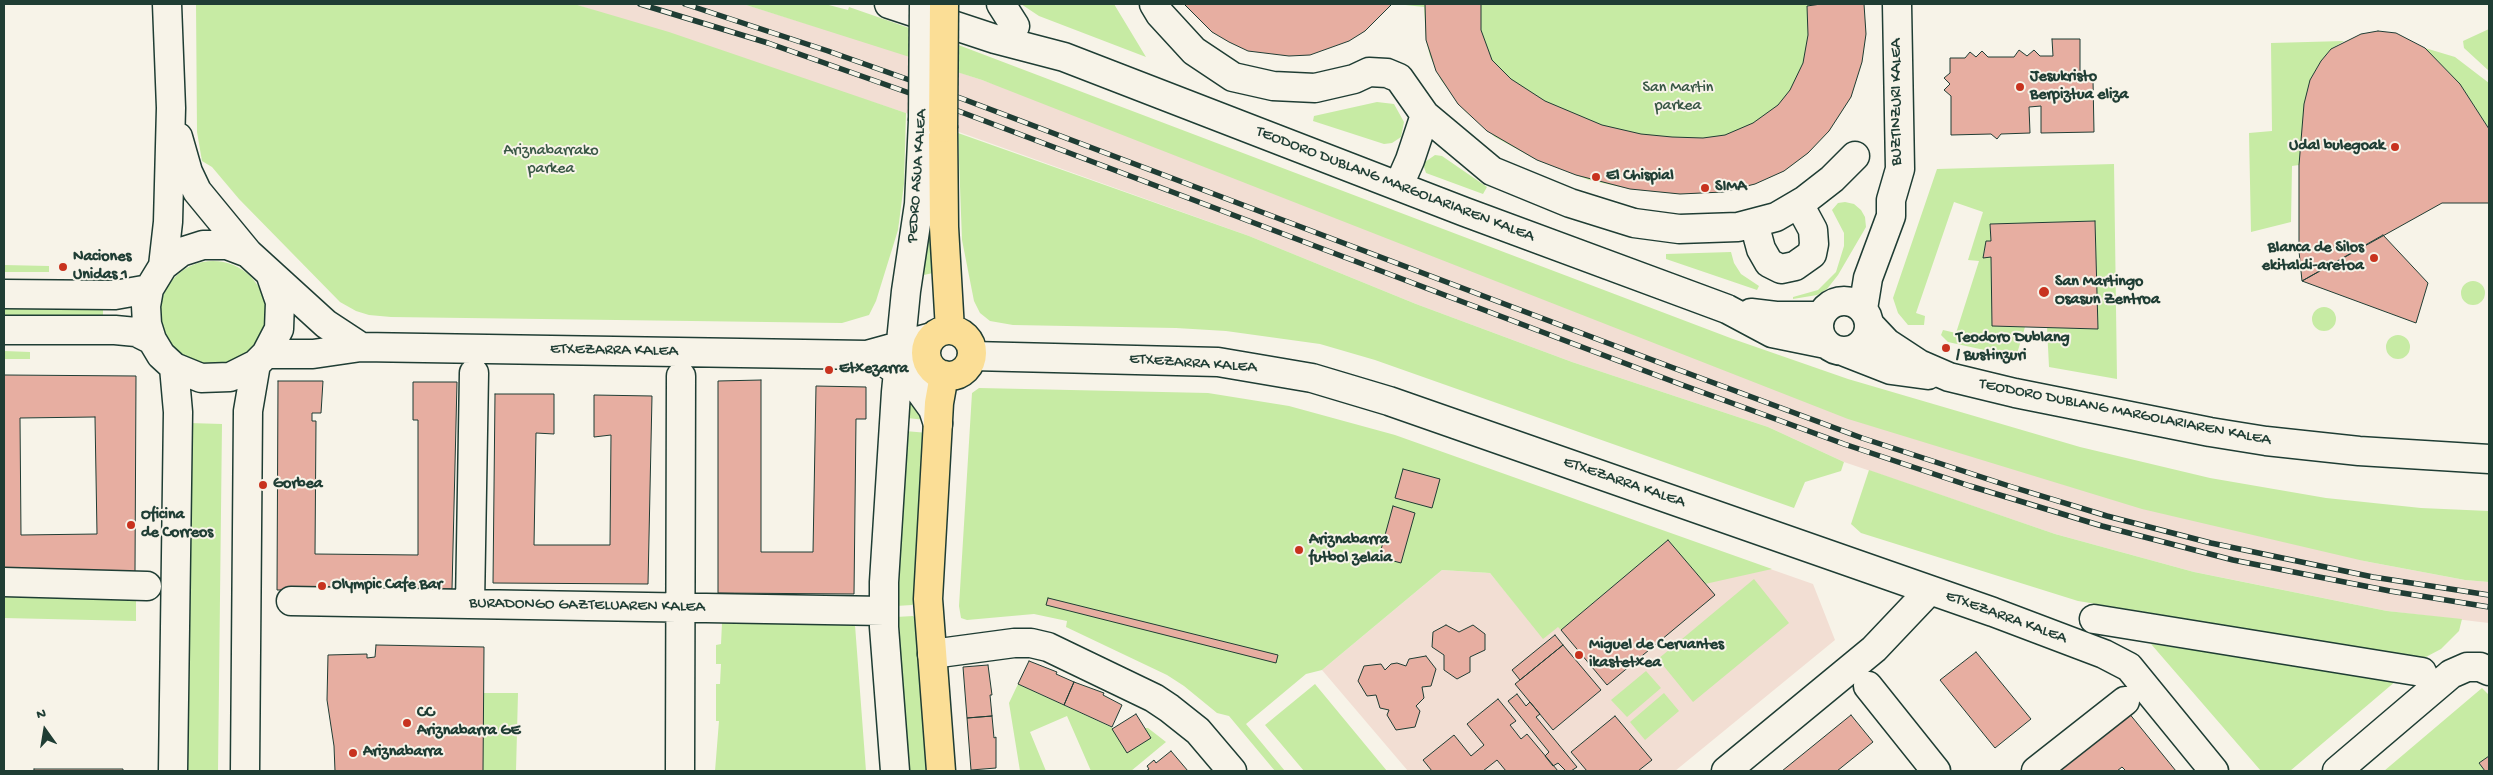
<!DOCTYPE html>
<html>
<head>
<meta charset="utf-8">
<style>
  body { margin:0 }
  #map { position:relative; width:2493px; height:775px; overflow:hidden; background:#f7f3e8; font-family:"Gochi Hand",sans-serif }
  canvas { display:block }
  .frame { position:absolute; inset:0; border:5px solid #1f3d34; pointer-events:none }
  .north { position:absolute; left:20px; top:705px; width:50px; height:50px; -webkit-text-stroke:4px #f7f3e8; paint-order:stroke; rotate:347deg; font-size:14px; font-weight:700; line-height:20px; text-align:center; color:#1f3d34 }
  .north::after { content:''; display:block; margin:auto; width:18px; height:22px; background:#1f3d34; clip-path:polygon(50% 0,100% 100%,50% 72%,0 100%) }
</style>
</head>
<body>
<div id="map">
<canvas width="2493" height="775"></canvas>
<div class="frame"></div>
<div class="north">N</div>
</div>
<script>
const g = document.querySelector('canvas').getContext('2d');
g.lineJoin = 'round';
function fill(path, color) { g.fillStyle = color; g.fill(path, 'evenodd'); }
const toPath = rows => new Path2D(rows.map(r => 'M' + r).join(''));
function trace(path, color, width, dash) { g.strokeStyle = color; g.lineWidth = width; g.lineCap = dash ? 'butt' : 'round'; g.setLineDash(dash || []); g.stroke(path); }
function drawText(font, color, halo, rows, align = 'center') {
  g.font = font + ' "Gochi Hand",sans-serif'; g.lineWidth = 4; g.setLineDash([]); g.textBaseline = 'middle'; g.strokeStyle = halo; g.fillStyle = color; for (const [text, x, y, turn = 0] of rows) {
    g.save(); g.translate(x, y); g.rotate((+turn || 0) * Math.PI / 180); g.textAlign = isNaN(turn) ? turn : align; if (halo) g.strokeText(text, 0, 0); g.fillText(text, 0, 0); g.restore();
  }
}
const built = toPath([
  [574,4,743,4,882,47,982,80,2364,561,2465,580,2489,582,2489,623,2387,611,2229,579,2194,572,2055,534,1844,462,1768,427,1572,362,1416,304,1249,236,906,113],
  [1659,530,1813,584,1835,640,1675,771,1408,771,1322,670,1442,570,1490,573,1538,631]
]);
const green = toPath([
  [196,4,574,4,669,32,906,113,904,184,898,230,876,301,869,315,842,323,391,317,369,315,356,311,340,302,239,199,212,167,202,161,197,132],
  [743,4,825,4,848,10,849,7,961,46,1733,339,1848,379,2080,447,2210,478,2326,498,2421,508,2489,511,2489,582,2465,580,2364,561,2142,509,1848,419,982,80],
  [1021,4,1114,4,1146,57,1039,16],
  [1396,4,1864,4,1866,34,1862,62,1851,97,1829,131,1808,153,1784,171,1755,184,1723,192,1680,194,1630,189,1589,180,1537,160,1495,137,1465,111,1441,80,1430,56,1426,40,1424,7],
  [2489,29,2489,71,2464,48,2463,41],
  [2344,41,2331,49,2321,61,2310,80,2299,165,2292,166,2291,222,2251,232,2249,133,2272,131,2271,43],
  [2425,48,2455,57,2489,83,2489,129,2460,84],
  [1377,102,1394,104,1404,122,1401,137,1392,143,1384,144,1313,121,1314,116],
  [958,133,1249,236,1416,304,1572,362,1768,427,1844,462,1841,471,1805,482,1794,508,1375,360,1320,344,1226,331,1176,328,1013,325,990,321,980,313,974,301,962,240],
  [1435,155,1442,156,1487,187,1483,194,1426,173,1424,167,1425,162],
  [2114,164,2117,379,2049,367,2047,327,2098,329,2095,221,1990,224,1991,241,1986,242,1983,257,1991,257,1992,326,2025,327,2016,357,1948,342,1941,335,1943,330,1956,333,1979,261,1968,260,1983,212,1954,202,1916,313,1925,316,1924,325,1908,325,1898,313,1893,298,1937,169],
  [1845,202,1854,204,1861,210,1865,217,1866,227,1838,275,1827,289,1817,295,1793,299,1793,297,1818,290,1836,272,1844,246,1844,233,1832,210,1838,203],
  [925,234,933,235,933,273,919,276],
  [1731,252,1734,263,1741,274,1759,286,1757,290,1666,259,1666,254],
  '160 314a53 53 0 1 1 106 0a53 53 0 1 1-106 0Z',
  [4,265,49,266,49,272,4,272],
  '2461 293a12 12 0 1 1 24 0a12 12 0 1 1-24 0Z',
  [4,304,103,305,103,321,4,319],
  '2312 319a12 12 0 1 1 24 0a12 12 0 1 1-24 0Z',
  '2386 347a12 12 0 1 1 24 0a12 12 0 1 1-24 0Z',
  [4,351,30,352,30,359,4,359],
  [979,388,1208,393,1289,406,1395,435,1772,569,1705,584,1668,540,1561,630,1558,627,1543,639,1490,573,1442,570,1322,670,1306,674,1246,724,1285,771,1275,771,1229,716,1217,713,1184,686,1167,675,1066,627,1067,621,1034,614,967,620,961,618,959,606,972,393],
  [908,396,926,420,907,418],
  [189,423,222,424,218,771,184,771],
  [905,431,928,433,918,600,912,605,896,606],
  [1869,470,2055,534,2194,572,2387,611,2462,619,2459,631,2441,649,2424,658,2078,601,1861,533,1851,524],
  [1754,579,1789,623,1693,702,1658,659],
  [4,591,136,593,136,621,4,618],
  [913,616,919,622,930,771,907,771,896,617],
  [722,623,855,625,866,771,715,771,719,721,716,721,716,684,720,684,721,664,716,664,716,645,721,644],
  [2151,644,2342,671,2403,675,2290,771,2261,771],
  [1646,671,1661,688,1627,717,1611,700],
  [1018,684,1113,728,1148,728,1166,742,1131,771,1091,771,1067,716,1030,732,1046,771,1020,771,1009,703],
  [1315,684,1387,771,1304,771,1265,725],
  [2482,688,2489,695,2489,756,2479,763,2485,771,2384,771],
  [483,693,518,693,516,771,483,771],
  [1664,693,1679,711,1645,740,1630,722]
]);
const building = toPath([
  [1184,4,1392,4,1365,31,1349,41,1310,55,1289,56,1248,51,1229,42,1212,32,1184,4],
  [1425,4,1481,4,1481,30,1492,60,1511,79,1545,101,1602,125,1641,134,1672,137,1703,138,1725,135,1753,123,1778,105,1790,90,1803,63,1808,35,1807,6,1821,4,1864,4,1866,34,1862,62,1851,97,1829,131,1808,153,1784,171,1755,184,1723,192,1680,194,1630,189,1576,175,1537,160,1487,131,1458,104,1436,71,1426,40,1425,4],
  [2378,31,2396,33,2425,48,2460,84,2489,129,2489,203,2442,203,2302,281,2299,251,2299,165,2304,104,2310,80,2321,61,2331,49,2361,34,2378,31],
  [2052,39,2080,39,2080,80,2093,80,2094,132,2041,133,2041,106,2029,107,2030,133,2001,134,1997,139,1991,134,1951,135,1951,96,1944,90,1950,84,1944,78,1950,73,1950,58,1965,58,1970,52,1976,57,1982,51,1988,57,2014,57,2019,50,2027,56,2034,50,2040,56,2053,56,2052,39],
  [2095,221,2098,329,1992,326,1991,257,1983,258,1986,241,1991,241,1990,224,2095,221],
  [2383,235,2428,283,2416,323,2302,281,2383,235],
  [4,375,136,376,135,572,4,571,4,375],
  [95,417,97,534,21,535,20,418,95,417],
  [761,380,761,552,813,552,816,386,866,387,866,419,856,419,854,594,718,593,718,381,761,380],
  [278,381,323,381,321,413,312,413,312,421,316,421,315,554,418,555,418,420,413,420,413,382,457,382,452,589,277,590,278,381],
  [495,394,554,394,554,434,536,433,534,545,610,545,611,435,594,437,594,395,652,396,648,584,493,583,495,394],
  [1403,469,1440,479,1432,508,1395,498,1403,469],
  [1393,506,1415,513,1401,563,1379,557,1393,506],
  [1668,540,1715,595,1607,685,1561,630,1668,540],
  [1048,598,1278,655,1276,663,1046,605,1048,598],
  [1446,625,1459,632,1473,625,1485,634,1485,650,1470,657,1470,672,1457,679,1444,670,1444,655,1432,647,1433,632,1446,625],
  [1555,635,1563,645,1520,680,1512,670,1555,635],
  [376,645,484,647,483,771,335,771,334,746,327,700,328,655,367,654,367,658,375,657,376,645],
  [1563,645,1601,690,1553,730,1515,684,1563,645],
  [1976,652,2031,719,1995,748,1940,680,1976,652],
  [1426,656,1436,669,1431,686,1422,687,1424,698,1416,706,1420,711,1415,727,1396,730,1387,715,1389,710,1380,708,1376,695,1367,696,1358,681,1364,666,1381,664,1385,670,1391,664,1397,663,1406,666,1409,659,1426,656],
  [1029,661,1057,672,1056,674,1074,682,1064,705,1018,684,1029,661],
  [988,665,992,695,990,695,992,716,967,718,963,667,988,665],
  [1074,682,1104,693,1103,695,1122,705,1112,727,1064,705,1074,682],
  [1517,694,1526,706,1530,702,1540,714,1536,717,1577,767,1571,771,1566,771,1558,763,1553,766,1545,756,1549,752,1508,701,1517,694],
  [1498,699,1516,721,1510,725,1521,739,1527,734,1558,771,1506,771,1497,760,1483,771,1432,771,1423,760,1454,735,1471,756,1484,745,1467,724,1498,699],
  [2128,712,2176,771,2126,771,2122,767,2117,771,2054,771,2128,712],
  [1136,714,1151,738,1127,753,1112,729,1136,714],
  [1851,715,1873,742,1837,771,1782,771,1851,715],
  [992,716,994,738,996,737,996,768,971,770,967,718,992,716],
  [1615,716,1652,760,1638,771,1587,771,1571,752,1615,716],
  [1171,751,1188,771,1146,771,1149,769,1147,766,1154,760,1156,763,1171,751],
  [2489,756,2489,771,2485,771,2479,763,2489,756],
  [34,769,123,769,123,771,34,771,34,769]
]);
const minor = toPath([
  [889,4,995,39,1064,57,1465,212,1727,309,1772,333,1826,344],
  [1001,4,1015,26],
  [1154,4,1160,14,1194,51,1233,77,1273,86,1315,88,1354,79,1369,72,1387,73,1399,78,1425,115,1492,171,1570,203,1634,223,1679,229,1738,227,1776,217,1805,200,1832,179,1855,156],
  [178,137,188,172,197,191,248,253],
  [1399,185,1410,160,1425,115],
  [1754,223,1761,249,1769,263,1781,269,1795,266,1812,254,1814,244,1813,230,1799,204],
  [163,266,168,222,171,108,167,4],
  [271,276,280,302,279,329,266,354,256,364,230,377,201,378,174,367,161,355,152,340,147,324,146,306,149,289,163,266,181,252,203,245,227,245,248,253,326,324,361,347],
  [4,294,115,295,149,289],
  '1819 326a25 25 0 1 1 50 0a25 25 0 1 1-50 0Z',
  [1863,309,1868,278,1891,216,1891,200,1900,169,1897,4],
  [1751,313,1776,316,1821,316],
  [1870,325,1887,343,1919,364,1949,377,2015,393,2210,432,2266,441,2359,451,2489,459],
  [4,330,115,330,136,332,152,340],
  [1845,352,1891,370,1928,375],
  [266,354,313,354,361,347,867,355,932,337],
  [972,356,1218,362,1312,378,1389,401,1993,612,2104,654,2129,667,2214,771],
  [886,362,931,368],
  [887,364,915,384,933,409,938,424],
  [4,582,147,586],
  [291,601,884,611],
  [470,604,474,373],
  [2094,619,2422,672],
  [932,654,1014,643,1031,643,1048,647,1154,698,1169,708,1198,731,1232,771],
  [1868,686,1936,771],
  [173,771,178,412,174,367],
  [245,771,248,411,256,364],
  [680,771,681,376],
  [895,771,884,627,884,582,896,392,906,291,919,204,923,121],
  [1726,771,1874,649,1929,591],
  [2036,771,2125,701],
  [2337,771,2451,674,2467,667,2480,667,2489,671]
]);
const major = toPath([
  [943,128,944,227,950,330],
  '926 353a23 23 0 1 1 46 0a23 23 0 1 1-46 0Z',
  [941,771,928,599,939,403,944,375]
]);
const rail = toPath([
  [640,4,768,43,932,101,1677,383,1844,444,1970,486,2102,526,2233,560,2390,591,2489,607],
  [685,4,828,51,963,99,1671,367,1862,438,2009,486,2107,516,2211,543,2373,577,2489,595]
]);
const minorBridge = toPath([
  [923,121,924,4]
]);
const majorBridge = toPath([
  [943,128,944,4]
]);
const markers = [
  [2020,87,5,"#c8321e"],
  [2395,147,5,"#c8321e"],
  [1596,177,5,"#c8321e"],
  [1705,188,5,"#c8321e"],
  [2374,258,5,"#c8321e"],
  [63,267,5,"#c8321e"],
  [2044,292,6,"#c8321e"],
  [1946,348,5,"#c8321e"],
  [829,370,5,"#c8321e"],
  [263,485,5,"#c8321e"],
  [131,525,5,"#c8321e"],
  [1299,550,5,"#c8321e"],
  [322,586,5,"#c8321e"],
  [1579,655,5,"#c8321e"],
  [407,723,5,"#c8321e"],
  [353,753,5,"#c8321e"]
];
const poiNames = [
  ["Jesukristo",2030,78],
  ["Berpiztua eliza",2030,96],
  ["Udal bulegoak",2385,147,"right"],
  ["El Chispial",1606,177],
  ["SIMA",1715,188],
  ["Blanca de Silos",2364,249,"right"],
  ["ekitaldi-aretoa",2364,267,"right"],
  ["Naciones",73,258],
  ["Unidas 1",73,276],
  ["San Martingo",2055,283],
  ["Osasun Zentroa",2055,301],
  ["Teodoro Dublang",1956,339],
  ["/ Bustinzuri",1956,357],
  ["Etxezarra",839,370],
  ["Gorbea",273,485],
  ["Oficina",141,516],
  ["de Correos",141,534],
  ["Ariznabarra",1309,541],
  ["futbol zelaia",1309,559],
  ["Olympic Cafe Bar",332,586],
  ["Miguel de Cervantes",1589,646],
  ["ikastetxea",1589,664],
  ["CC",417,714],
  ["Ariznabarra GE",417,732],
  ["Ariznabarra",363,753]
];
const parkNames = [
  ["San Martin",1678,89],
  ["parkea",1678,107],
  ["Ariznabarrako",551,152],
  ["parkea",551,170]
];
const streetNames = [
  ["BUZTINZURI KALEA",1898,102,-90],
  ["PEDRO ASUA KALEA",918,176,-86],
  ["TEODORO DUBLANG MARGOLARIAREN KALEA",1395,185,21],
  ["ETXEZARRA KALEA",614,351,1],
  ["ETXEZARRA KALEA",1193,364,4],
  ["TEODORO DUBLANG MARGOLARIAREN KALEA",2125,413,11],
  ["ETXEZARRA KALEA",1624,483,19],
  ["BURADONGO GAZTELUAREN KALEA",587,606,1],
  ["ETXEZARRA KALEA",2006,618,20]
];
fill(built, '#f2ded3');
fill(green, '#c7eba4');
fill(building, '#e7aea1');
trace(building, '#1f3d34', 1);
trace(minor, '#1f3d34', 31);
trace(major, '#1f3d34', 31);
trace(minor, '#f7f3e8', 28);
trace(major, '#fbde96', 28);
trace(rail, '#1f3d34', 5.5);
trace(rail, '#f7f3e8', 4, [11]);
trace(minorBridge, '#1f3d34', 31, []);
trace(majorBridge, '#1f3d34', 31, []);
trace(minorBridge, '#f7f3e8', 28);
trace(majorBridge, '#fbde96', 28);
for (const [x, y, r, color] of markers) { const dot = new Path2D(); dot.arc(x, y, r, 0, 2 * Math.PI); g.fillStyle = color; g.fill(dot); trace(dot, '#f7f3e8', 2); }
drawText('bold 16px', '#1f3d34', '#f7f3e8', poiNames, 'left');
drawText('16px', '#385745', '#f7f3e8', parkNames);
drawText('16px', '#1f3d34', '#f7f3e8', streetNames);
</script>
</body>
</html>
